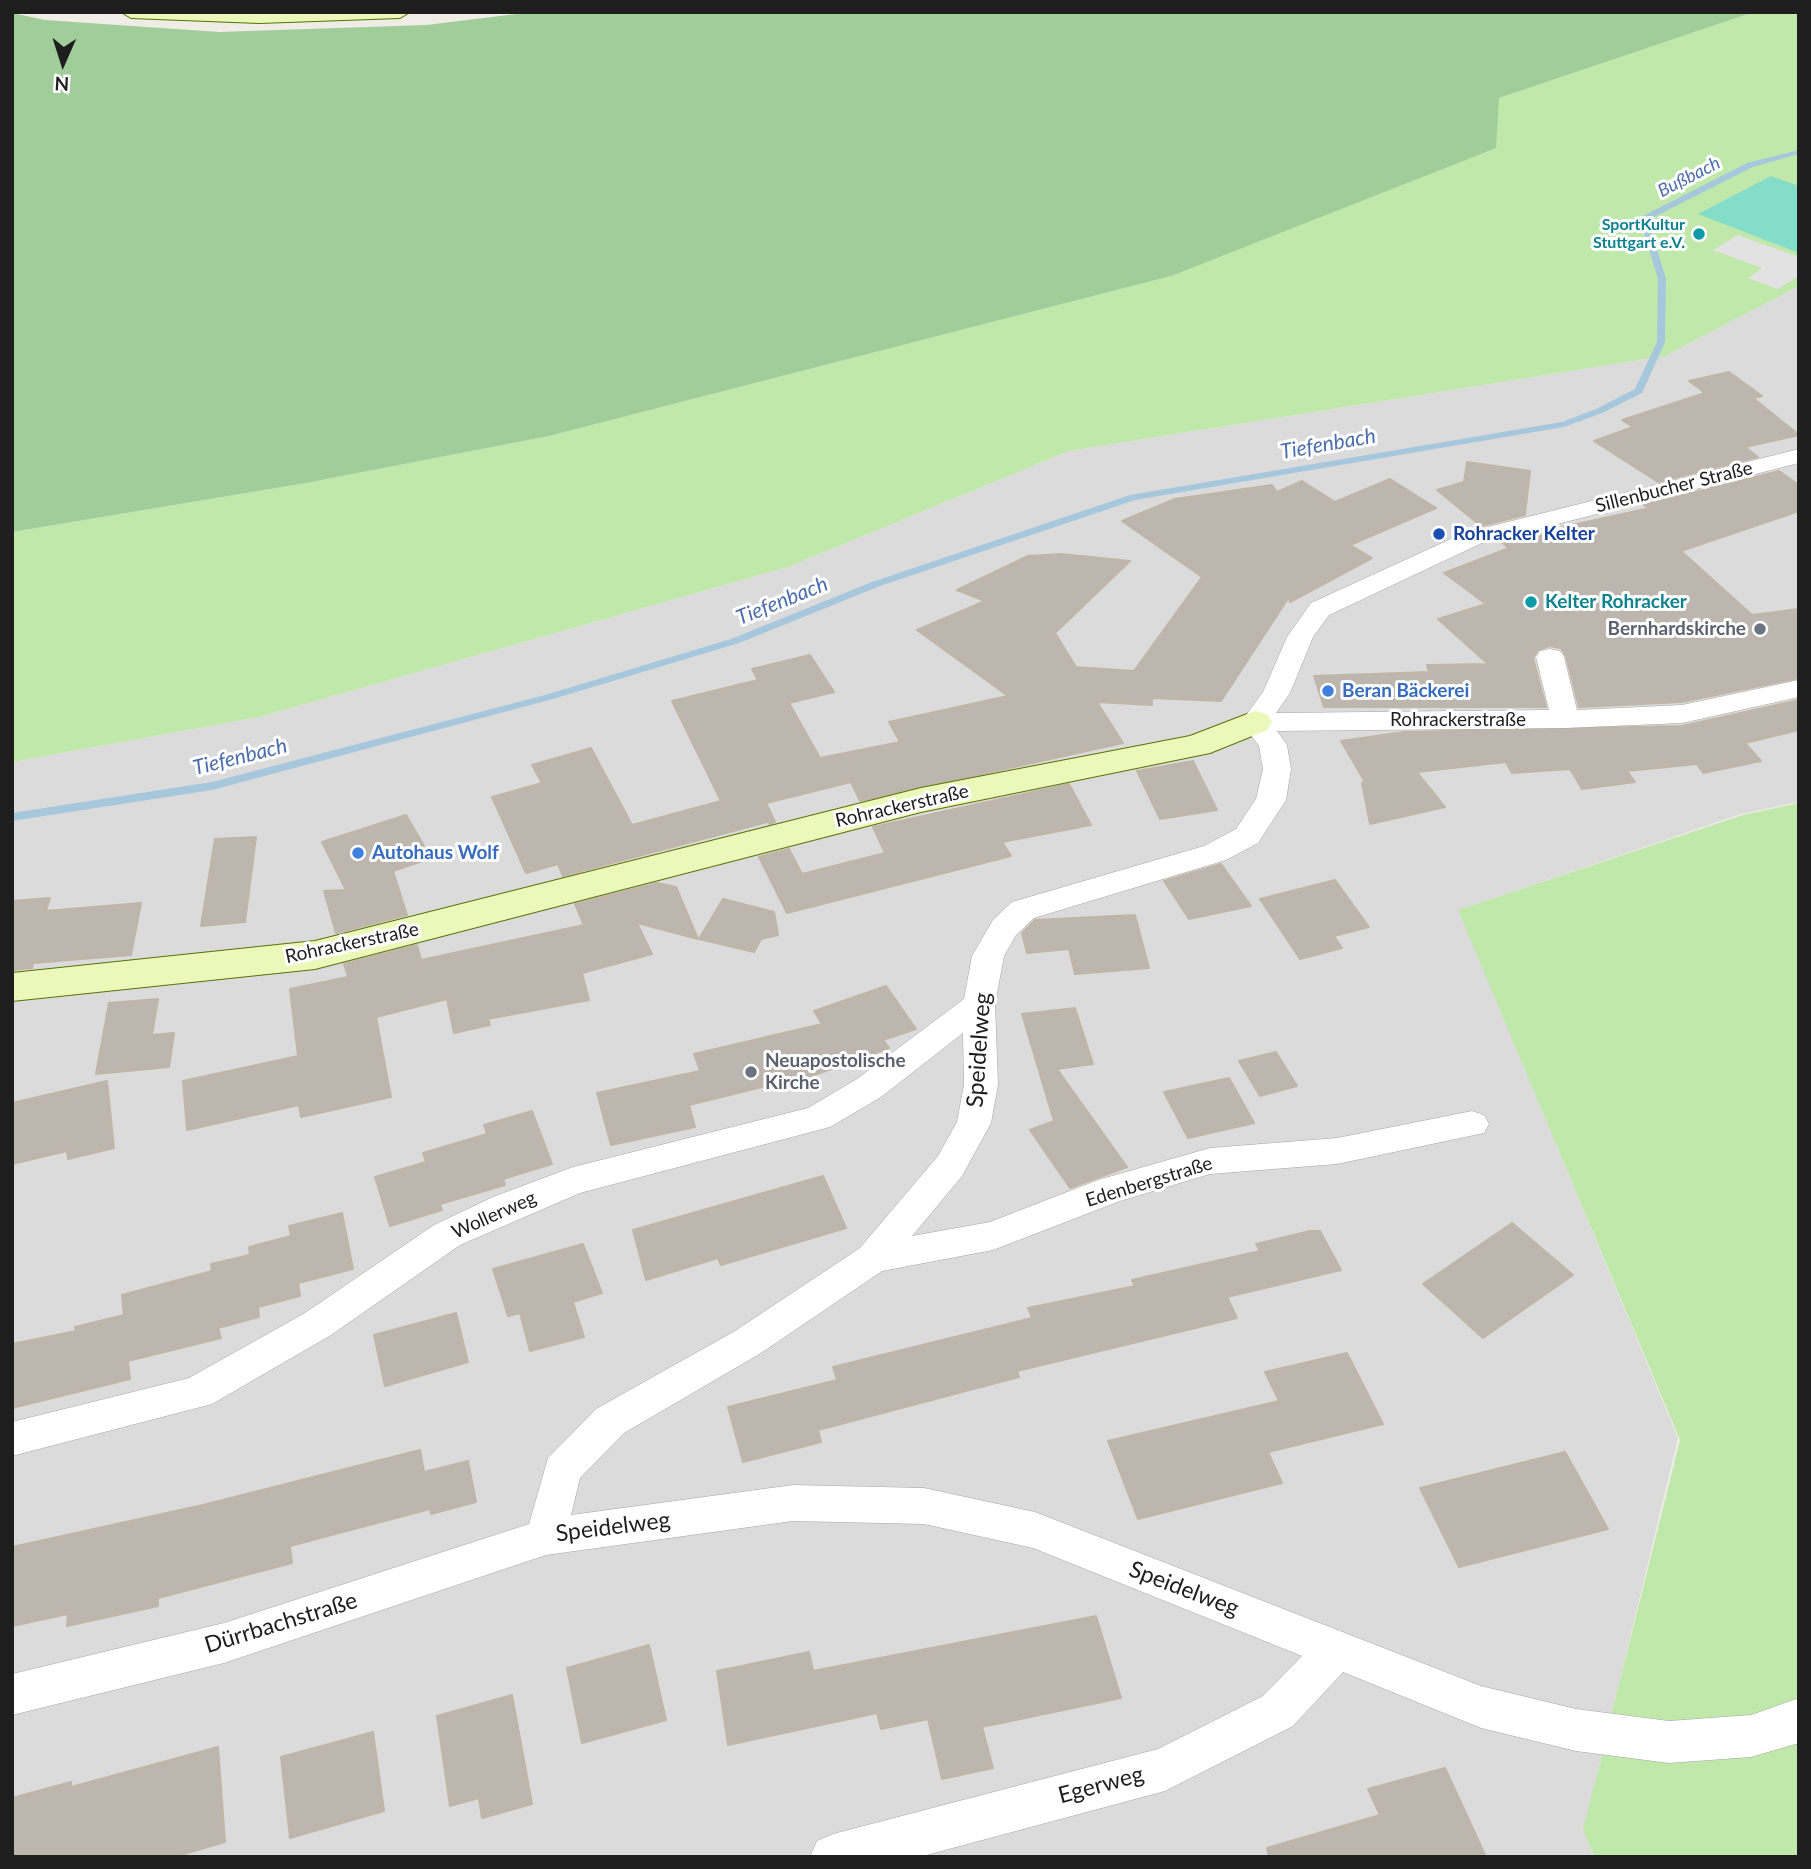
<!DOCTYPE html>
<html>
<head>
<meta charset="utf-8">
<style>
  body { margin:0 }
  #map { position:relative; width:1811px; height:1869px; overflow:hidden; background:#efede5; font-family:Lato,sans-serif }
  canvas { display:block }
  .frame { position:absolute; inset:0; border:14px solid #1e1e1e; pointer-events:none }
  .north { position:absolute; left:28px; top:28px; width:70px; height:70px; -webkit-text-stroke:5px #fff; paint-order:stroke; rotate:183deg; font-size:19px; font-weight:700; line-height:28px; text-align:center; color:#1e1e1e }
  .north::after { content:''; display:block; margin:auto; width:24px; height:32px; background:#1e1e1e; clip-path:polygon(50% 0,100% 100%,50% 72%,0 100%) }
</style>
</head>
<body>
<div id="map">
<canvas width="1811" height="1869"></canvas>
<div class="frame"></div>
<div class="north">N</div>
</div>
<script>
const g = document.querySelector('canvas').getContext('2d');
g.lineJoin = 'round';
function fill(path, color) { g.fillStyle = color; g.fill(path, 'evenodd'); }
const toPath = rows => new Path2D(rows.map(r => 'M' + r).join(''));
function trace(path, color, width, dash) { g.strokeStyle = color; g.lineWidth = width; g.lineCap = dash ? 'butt' : 'round'; g.setLineDash(dash || []); g.stroke(path); }
function drawText(font, color, halo, rows, align = 'center') {
  g.font = font + ' Lato,sans-serif'; g.lineWidth = 6; g.setLineDash([]); g.textBaseline = 'middle'; g.strokeStyle = halo; g.fillStyle = color; for (const [text, x, y, turn = 0] of rows) {
    g.save(); g.translate(x, y); g.rotate((+turn || 0) * Math.PI / 180); g.textAlign = isNaN(turn) ? turn : align; if (halo) g.strokeText(text, 0, 0); g.fillText(text, 0, 0); g.restore();
  }
}
const residential = toPath([
  [1799,286,1799,802,1741,814,1459,910,1678,1438,1584,1829,1593,1857,12,1857,12,762,259,717,788,567,1069,451,1665,356]
]);
const grass = toPath([
  [1754,12,1799,12,1799,286,1665,356,1069,451,788,567,259,717,12,762,12,532,306,483,549,436,1171,276,1499,98],
  [1799,803,1799,1716,1607,1732,1680,1440,1458,910,1743,815],
  [1799,1724,1799,1857,1594,1857,1583,1829,1607,1736]
]);
const forest = toPath([
  [533,12,1754,12,1499,98,1496,148,1171,276,549,436,306,483,12,532,12,13,45,20,219,32,426,25]
]);
const pitch = toPath([
  [1771,176,1799,186,1799,253,1698,214]
]);
const parking = toPath([
  [1738,235,1799,257,1799,276,1778,289,1748,278,1762,268,1713,250]
]);
const stream = toPath([
  [1799,150,1799,154,1753,167,1648,220,1666,279,1665,342,1642,393,1602,413,1564,427,1135,500,880,586,739,643,553,699,212,790,12,821,12,813,212,782,545,695,731,639,872,582,1130,495,1562,422,1596,409,1635,389,1657,342,1658,279,1640,219,1641,217,1747,163,1799,150]
]);
const building = toPath([
  [1729,372,1762,396,1753,398,1799,435,1745,447,1758,457,1658,482,1594,441,1633,427,1622,420,1705,393,1689,381,1729,372],
  [1467,462,1530,471,1525,515,1481,526,1437,490,1464,482,1467,462],
  [1779,471,1799,485,1799,511,1681,551,1752,615,1799,609,1799,678,1682,702,1579,707,1566,656,1561,648,1549,646,1538,650,1533,658,1546,707,1324,707,1314,676,1429,672,1427,665,1488,664,1438,619,1486,604,1444,573,1509,548,1500,541,1650,508,1644,505,1779,471],
  [1390,479,1436,508,1350,545,1372,558,1290,602,1289,597,1221,701,1152,698,1152,705,1097,702,1123,743,860,801,851,782,766,803,775,822,769,824,771,821,563,876,558,864,526,873,492,797,542,783,532,765,591,748,632,825,721,801,672,701,758,680,752,669,810,655,834,692,789,703,820,758,900,742,889,722,1008,696,917,630,985,601,957,590,1028,556,1061,554,1130,561,1055,633,1076,667,1134,671,1202,577,1122,521,1175,499,1272,485,1277,492,1302,481,1335,502,1390,479],
  [1799,700,1799,730,1745,743,1761,761,1703,773,1697,764,1627,771,1635,782,1582,789,1570,769,1512,773,1506,762,1417,772,1445,807,1370,824,1362,783,1365,782,1341,741,1404,732,1682,726,1799,700],
  [1193,761,1217,810,1160,819,1137,771,1193,761],
  [1069,784,1091,825,1002,842,1011,856,787,913,759,857,789,849,802,874,885,853,873,827,1069,784],
  [406,815,431,858,393,871,407,915,336,933,324,891,346,890,322,842,406,815],
  [256,837,245,922,201,926,215,839,256,837],
  [1221,864,1251,906,1189,919,1164,881,1221,864],
  [1335,880,1369,927,1334,936,1342,948,1300,959,1260,899,1335,880],
  [657,883,676,887,698,939,637,923,652,954,582,973,589,1000,488,1019,490,1025,454,1033,447,999,376,1017,391,1097,301,1117,299,1105,187,1130,183,1081,298,1056,290,989,348,977,344,964,417,945,421,960,584,925,575,904,657,883],
  [50,898,46,911,141,903,131,955,33,963,32,968,12,970,12,901,50,898],
  [723,899,774,912,778,935,761,939,754,952,699,939,723,899],
  [1135,915,1149,968,1075,974,1069,949,1027,953,1022,933,1035,920,1135,915],
  [886,986,916,1029,883,1040,889,1048,784,1086,782,1082,689,1105,695,1127,611,1145,597,1093,700,1071,694,1054,822,1024,814,1011,886,986],
  [158,999,152,1035,174,1033,169,1067,96,1074,109,1003,158,999],
  [1075,1008,1093,1064,1057,1069,1127,1167,1070,1188,1030,1130,1054,1121,1022,1014,1075,1008],
  [1276,1052,1297,1086,1260,1096,1239,1061,1276,1052],
  [1229,1078,1254,1123,1188,1138,1164,1092,1229,1078],
  [107,1081,114,1148,68,1159,67,1151,12,1164,12,1103,107,1081],
  [532,1111,552,1164,503,1179,505,1185,440,1204,442,1210,390,1226,375,1177,426,1162,423,1153,487,1134,484,1125,532,1111],
  [823,1176,846,1228,721,1265,718,1258,646,1280,633,1230,823,1176],
  [342,1213,353,1269,298,1283,300,1296,258,1307,259,1317,218,1328,221,1338,128,1361,130,1379,12,1408,12,1344,76,1331,75,1327,124,1315,122,1295,212,1271,211,1264,250,1255,249,1247,291,1236,289,1226,342,1213],
  [1512,1223,1573,1275,1483,1338,1423,1284,1512,1223],
  [1310,1231,1320,1231,1341,1270,1227,1297,1237,1318,1017,1371,1019,1377,818,1430,821,1442,743,1462,728,1407,837,1380,833,1367,1032,1318,1028,1308,1135,1286,1132,1280,1260,1251,1256,1244,1310,1231],
  [583,1244,602,1293,573,1302,584,1337,530,1351,520,1313,508,1316,493,1269,583,1244],
  [456,1313,468,1362,385,1386,374,1335,456,1313],
  [1347,1353,1383,1424,1268,1452,1282,1483,1138,1519,1108,1441,1279,1401,1265,1372,1347,1353],
  [420,1450,424,1472,468,1461,476,1502,431,1514,430,1509,290,1546,292,1563,158,1598,158,1606,67,1626,68,1614,12,1626,12,1547,203,1505,420,1450],
  [1565,1452,1608,1529,1459,1567,1420,1488,1565,1452],
  [1096,1616,1121,1698,982,1727,993,1768,942,1779,928,1719,881,1729,877,1713,728,1745,717,1671,809,1652,813,1671,1096,1616],
  [649,1645,666,1720,582,1743,567,1668,649,1645],
  [512,1695,532,1804,482,1818,479,1798,450,1806,437,1716,512,1695],
  [373,1732,384,1811,290,1838,281,1757,373,1732],
  [218,1747,225,1842,174,1857,12,1857,12,1798,71,1782,71,1787,218,1747],
  [1445,1768,1486,1857,1269,1857,1267,1848,1380,1815,1368,1789,1445,1768]
]);
const street = toPath([
  [1799,449,1799,463,1482,543,1329,615,1313,637,1290,693,1276,713,1549,710,1536,657,1540,651,1550,649,1560,651,1564,657,1577,710,1682,705,1799,680,1799,697,1682,723,1565,728,1277,731,1287,745,1291,769,1286,800,1258,843,1226,860,1034,918,1016,935,1004,956,995,1004,998,1085,991,1123,962,1176,912,1236,990,1222,1098,1180,1210,1148,1337,1138,1472,1111,1484,1115,1489,1124,1484,1133,1337,1164,1210,1174,1120,1201,993,1250,882,1271,761,1353,624,1433,580,1478,571,1515,793,1485,924,1488,1035,1512,1481,1686,1576,1709,1669,1721,1751,1715,1799,1698,1799,1743,1751,1757,1669,1763,1576,1751,1481,1728,1343,1672,1293,1726,1165,1791,919,1857,810,1857,817,1841,833,1834,1158,1749,1263,1696,1302,1656,1033,1548,924,1524,793,1521,546,1555,224,1663,12,1715,12,1674,224,1623,529,1524,548,1458,596,1409,735,1331,860,1248,938,1156,957,1122,964,1085,963,1033,881,1097,830,1127,580,1193,460,1245,331,1335,212,1404,12,1456,12,1422,189,1378,305,1313,434,1225,493,1197,573,1167,808,1108,857,1079,964,999,972,956,993,920,1012,902,1204,846,1236,829,1256,799,1263,769,1259,746,1241,722,1263,692,1287,637,1311,603,1464,533,1799,449]
]);
const secondary = toPath([
  [121,12,410,12,400,18,259,23,131,18,121,12],
  [1255,711,1267,714,1272,722,1267,730,1210,753,921,812,315,969,12,1001,12,973,315,941,921,788,1190,736,1255,711]
]);
const markers = [
  [1699,234,7,"#0f9aa8"],
  [1439,534,7,"#1a4fb4"],
  [1531,602,7,"#0f9aa8"],
  [1760,629,7,"#6b7280"],
  [1328,691,7,"#3f7fe0"],
  [358,853,7,"#3f7fe0"],
  [751,1072,7,"#6b7280"]
];
const farCulturenames = [
  ["SportKultur",1685,225],
  ["Stuttgart e.V.",1685,243]
];
const farWaternames = [
  ["Bußbach",1689,177,-27]
];
const streetNames = [
  ["Sillenbucher Straße",1674,487,-14],
  ["Rohrackerstraße",1458,720],
  ["Rohrackerstraße",902,806,-13],
  ["Rohrackerstraße",352,943,-12],
  ["Edenbergstraße",1149,1182,-17],
  ["Wollerweg",494,1215,-24]
];
const transitNames = [
  ["Rohracker Kelter",1453,534]
];
const cultureNames = [
  ["Kelter Rohracker",1545,602]
];
const worshipNames = [
  ["Bernhardskirche",1746,629],
  ["Neuapostolische",765,1061,"left"],
  ["Kirche",765,1083,"left"]
];
const shopNames = [
  ["Beran Bäckerei",1342,691],
  ["Autohaus Wolf",372,853]
];
const waterNames = [
  ["Tiefenbach",1328,444,-10],
  ["Tiefenbach",782,601,-22],
  ["Tiefenbach",240,757,-14]
];
const nearStreetnames = [
  ["Speidelweg",979,1050,-86],
  ["Speidelweg",613,1527,-7],
  ["Speidelweg",1184,1589,21],
  ["Dürrbachstraße",281,1623,-17],
  ["Egerweg",1101,1785,-15]
];
fill(residential, '#dcdbdb');
fill(grass, '#c0e8ab');
fill(forest, '#a1cd9a');
fill(pitch, '#84ddc8');
fill(parking, '#e2e2e2');
fill(stream, '#a6c7dc');
fill(building, '#bcb6ae');
trace(building, '#c0b6a7', 2);
trace(street, '#a5a5a5', 1);
trace(secondary, '#577307', 2);
fill(street, '#fff');
fill(secondary, '#ebf8b9');
for (const [x, y, r, color] of markers) { const dot = new Path2D(); dot.arc(x, y, r, 0, 2 * Math.PI); g.fillStyle = color; g.fill(dot); trace(dot, '#fff', 2.5); }
drawText('bold 16px', '#0d838f', '#fff', farCulturenames, 'right');
drawText('italic 18px', '#4c6eac', '#fff', farWaternames);
drawText('19px', '#1e1e1e', '#fff', streetNames);
drawText('bold 19px', '#164399', '#fff', transitNames, 'left');
drawText('bold 19px', '#0d838f', '#fff', cultureNames, 'left');
drawText('bold 19px', '#5b616d', '#fff', worshipNames, 'right');
drawText('bold 19px', '#366cbe', '#fff', shopNames, 'left');
drawText('italic 21px', '#4c6eac', '#fff', waterNames);
drawText('23px', '#1e1e1e', '#fff', nearStreetnames);
</script>
</body>
</html>
